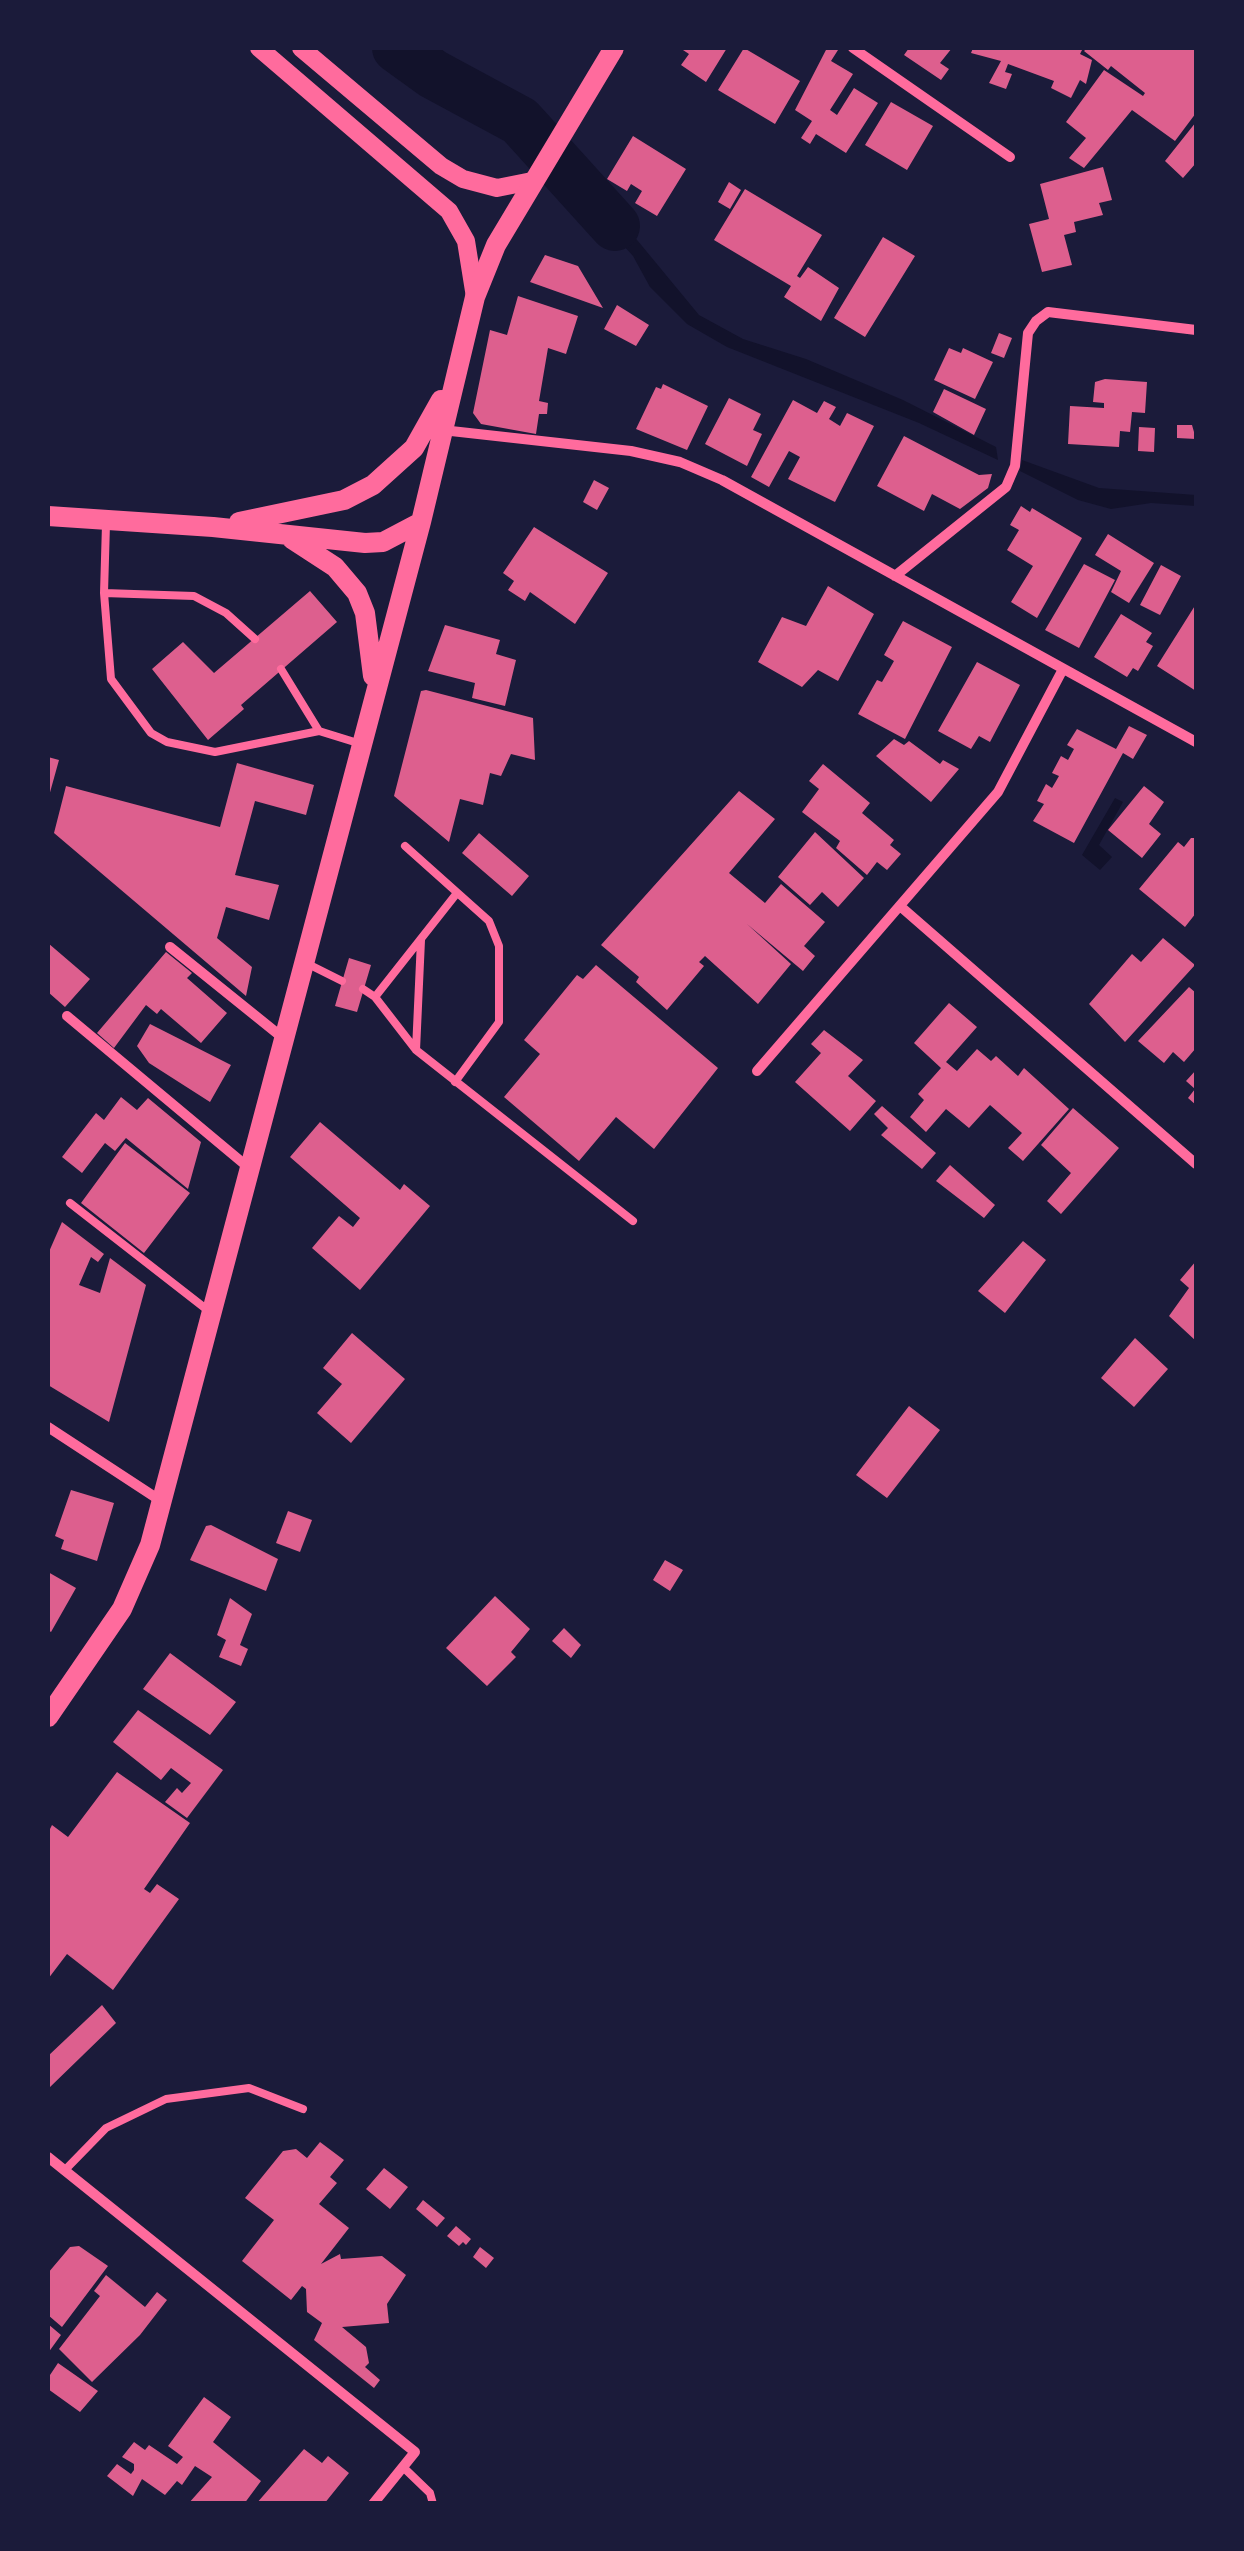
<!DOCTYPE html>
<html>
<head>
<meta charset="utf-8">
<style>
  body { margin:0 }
  #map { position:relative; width:1244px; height:2551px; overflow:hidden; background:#1b1b3a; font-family:"PT Sans",sans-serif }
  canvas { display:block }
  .frame { position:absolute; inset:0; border:50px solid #1b1b3a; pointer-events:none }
</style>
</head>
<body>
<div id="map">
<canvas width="1244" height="2551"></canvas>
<div class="frame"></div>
</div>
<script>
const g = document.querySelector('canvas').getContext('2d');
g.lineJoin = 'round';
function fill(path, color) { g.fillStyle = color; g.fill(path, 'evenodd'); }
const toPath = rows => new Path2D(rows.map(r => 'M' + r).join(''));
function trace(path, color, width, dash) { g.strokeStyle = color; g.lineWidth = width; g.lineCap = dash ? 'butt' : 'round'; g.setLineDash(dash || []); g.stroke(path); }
const water = toPath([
  [380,48,405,48,532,123,523,137,495,114],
  [576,166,699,315,743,339,806,359,903,400,996,447,998,460,919,423,727,347,687,324,650,287,633,256,566,182],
  [1022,460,1099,488,1196,495,1196,506,1151,503,1111,509,1078,500,1020,471],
  [1115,798,1123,802,1099,845,1112,857,1100,870,1082,855]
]);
const river = toPath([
  [397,48,433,74,520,121,615,226]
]);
const building = toPath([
  [680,48,727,48,706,82,681,65,689,54],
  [744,48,800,81,775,124,718,90],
  [827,48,838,50,831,61,853,74,830,110,837,115,854,88,878,103,846,153,816,134,810,144,801,138,812,121,795,110],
  [909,48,952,48,940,63,949,69,941,80,904,55],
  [973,48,1083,48,1080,54,1092,60,1086,84,1080,80,1071,98,1051,88,1054,81,1008,64,1005,72,1012,74,1006,89,989,83,1001,61,971,53],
  [1087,48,1196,48,1196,113,1175,141,1132,110,1084,168,1069,158,1086,138,1066,122,1104,70,1143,96,1145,93,1111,66,1108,70,1084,51],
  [891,102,933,126,907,170,865,145],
  [1196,122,1196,163,1183,178,1165,161],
  [633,136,686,169,657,216,635,203,642,191,631,184,627,191,607,179],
  [1103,167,1112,200,1099,203,1103,215,1074,222,1076,232,1064,235,1072,265,1042,272,1029,224,1049,219,1040,184],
  [729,182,741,190,730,209,718,202],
  [745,189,822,235,797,276,800,278,808,267,839,288,821,321,784,297,791,286,714,240],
  [883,237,915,256,865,337,834,318],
  [545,255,578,266,603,308,530,282],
  [518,296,578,316,566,354,548,348,539,401,548,403,547,414,539,414,536,434,481,424,473,413,490,330,507,335],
  [617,305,649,325,636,346,604,329],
  [999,333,1012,338,1004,358,991,353],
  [949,348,961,353,963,348,993,362,975,399,934,380],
  [1105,379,1147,382,1145,413,1132,412,1130,432,1120,431,1119,447,1068,444,1070,406,1104,408,1104,403,1093,402,1095,382],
  [663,384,708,406,687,450,636,429,656,387,661,389],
  [944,389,986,409,974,435,933,412],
  [729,398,761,414,753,430,762,434,747,466,705,444],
  [793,400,817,413,824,401,836,407,829,419,840,426,847,413,874,426,835,502,788,479,800,457,789,451,769,487,751,477],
  [1177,425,1192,425,1196,439,1177,438],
  [1139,427,1155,428,1154,452,1138,451],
  [904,436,979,475,992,474,988,488,960,509,932,494,924,511,877,486],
  [594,480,609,488,597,510,583,502],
  [1021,506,1030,512,1032,508,1082,538,1037,618,1011,602,1033,566,1007,550,1019,530,1010,525],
  [534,527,608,573,575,624,530,592,525,601,508,590,514,581,503,573],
  [1108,534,1154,563,1129,603,1111,592,1121,571,1095,555],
  [1084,564,1115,580,1079,648,1045,630],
  [1161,565,1181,576,1160,615,1140,605],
  [828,586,874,614,838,681,818,670,802,687,758,662,782,617,806,626],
  [310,591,337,622,241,705,244,709,208,740,152,669,183,642,214,673],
  [1196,604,1196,691,1157,666],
  [1121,614,1152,633,1146,642,1153,646,1138,671,1133,668,1127,677,1094,657],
  [903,621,952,647,905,739,858,714,877,680,882,682,894,661,884,655],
  [445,625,500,640,496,654,516,660,505,706,472,698,475,683,428,671],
  [977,662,1020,685,990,742,979,736,971,749,938,731],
  [426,690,533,718,535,760,511,754,501,776,490,773,483,805,460,799,449,842,394,796,421,691],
  [1129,726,1147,735,1133,759,1123,753,1074,843,1033,821,1044,804,1037,801,1046,784,1052,788,1059,776,1052,773,1061,756,1068,760,1074,749,1067,745,1077,729,1116,749],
  [894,739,904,745,909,741,940,764,943,760,959,769,931,802,876,756],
  [48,757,59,760,49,796,48,796],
  [237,763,314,785,306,815,255,801,235,875,279,885,269,920,226,907,217,938,252,967,246,996,54,833,66,786,220,827],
  [823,764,870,803,862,813,894,840,890,845,901,854,887,870,877,862,867,875,836,848,840,841,802,812,819,789,809,781],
  [1144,786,1164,802,1149,824,1161,834,1142,858,1108,830],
  [739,791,775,819,729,873,765,903,781,884,825,922,804,946,815,956,803,971,747,924,791,964,758,1004,705,956,699,962,704,966,667,1010,636,982,639,977,601,945],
  [815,832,864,878,838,907,822,892,810,905,778,877],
  [479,833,529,876,512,896,462,853],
  [1191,838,1196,838,1196,913,1185,927,1139,889,1178,842,1184,847],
  [1163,938,1195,965,1125,1042,1089,1004,1132,954,1141,962],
  [48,943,90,979,65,1007,48,992],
  [166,952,192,973,187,978,227,1013,201,1043,161,1009,157,1014,146,1005,114,1048,97,1033],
  [349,958,371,965,357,1012,335,1006],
  [596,965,718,1068,654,1149,616,1117,579,1161,504,1097,540,1054,524,1040,577,975,583,979],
  [1189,987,1196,993,1196,1048,1184,1062,1173,1052,1164,1063,1138,1041],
  [949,1003,977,1027,946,1062,957,1071,977,1049,991,1061,996,1056,1018,1076,1024,1068,1069,1109,1023,1161,1008,1148,1022,1133,990,1105,969,1128,946,1109,926,1132,910,1117,924,1100,918,1094,941,1068,914,1043],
  [150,1024,231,1065,210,1102,149,1063,137,1046],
  [824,1030,863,1060,848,1076,876,1101,850,1131,795,1082,821,1053,811,1044],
  [1196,1070,1196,1105,1188,1098,1195,1089,1186,1081],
  [121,1097,137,1110,148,1098,201,1142,188,1189,126,1138,115,1151,105,1143,82,1173,62,1157,96,1113,104,1120],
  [882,1106,936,1153,922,1169,881,1135,888,1128,874,1114],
  [1073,1108,1119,1148,1061,1214,1047,1201,1071,1173,1041,1145],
  [320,1122,400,1190,404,1184,430,1206,360,1290,312,1248,339,1216,353,1227,360,1218,290,1157],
  [125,1143,190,1193,144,1253,81,1203],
  [950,1165,995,1205,984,1218,936,1181],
  [62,1222,104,1254,98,1262,91,1257,79,1285,100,1293,110,1258,146,1285,109,1422,48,1385,48,1254],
  [1023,1241,1046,1260,1005,1313,978,1291],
  [1196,1261,1196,1341,1169,1316,1189,1288,1180,1280],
  [352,1333,405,1379,351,1443,317,1413,342,1384,323,1368],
  [1135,1338,1168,1369,1134,1407,1101,1378],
  [909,1406,940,1430,887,1498,856,1475],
  [71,1490,114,1503,97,1561,61,1549,64,1540,55,1536],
  [288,1511,312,1520,300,1552,276,1543],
  [211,1525,278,1559,266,1591,190,1560,206,1526],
  [665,1560,683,1570,670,1591,653,1580],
  [48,1572,76,1588,51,1632,48,1630],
  [495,1596,530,1629,511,1652,516,1657,487,1686,446,1648],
  [230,1598,252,1614,240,1645,248,1649,241,1666,219,1657,226,1640,217,1635],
  [564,1628,581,1645,571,1658,552,1641],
  [170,1653,236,1702,210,1735,143,1689],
  [138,1710,223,1770,187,1818,165,1802,177,1788,182,1793,191,1783,171,1768,161,1780,113,1742],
  [117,1772,190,1823,144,1889,150,1893,157,1884,179,1899,113,1990,67,1954,48,1979,48,1833,52,1825,68,1837],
  [102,2005,116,2023,48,2089,48,2056],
  [320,2142,344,2160,330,2177,337,2183,319,2204,349,2228,321,2264,340,2254,341,2259,382,2256,406,2275,387,2304,389,2323,342,2327,366,2347,369,2363,365,2367,380,2380,374,2388,314,2340,322,2323,307,2312,306,2289,302,2286,291,2300,242,2261,274,2220,245,2198,283,2151,296,2149,307,2158],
  [384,2168,408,2187,390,2209,366,2189],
  [423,2200,445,2218,437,2227,416,2209],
  [456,2226,471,2239,466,2245,463,2242,459,2246,447,2236],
  [79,2246,108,2266,62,2327,48,2315,48,2273,70,2247],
  [480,2247,494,2258,486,2268,473,2257],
  [106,2275,145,2307,157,2292,167,2300,140,2335,92,2382,59,2349,100,2296,94,2291],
  [48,2324,61,2335,48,2353],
  [58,2363,98,2391,80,2412,48,2389,48,2378],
  [204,2397,231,2417,213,2442,261,2481,244,2504,188,2504,212,2477,195,2466,182,2485,177,2481,165,2495,142,2479,133,2496,107,2476,117,2464,131,2474,134,2470,134,2464,122,2457,134,2442,145,2450,149,2445,177,2464,183,2457,168,2446],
  [304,2449,322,2463,328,2456,349,2473,324,2504,256,2504]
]);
const service = toPath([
  [106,524,104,593,111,679,151,733,167,742,215,752,319,731,361,744],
  [104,593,194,596,226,613,255,639],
  [281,669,319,731],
  [405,846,489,921,499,946,499,1022,455,1082],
  [308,964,342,981],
  [363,989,375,997,416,1050,633,1221],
  [375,997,457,893],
  [416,1050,421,940],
  [70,1203,210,1312],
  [64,2171,106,2128,166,2099,249,2088,303,2109],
  [403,2467,430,2493,433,2504]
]);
const minor = toPath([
  [853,48,1010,157],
  [442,430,631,451,680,462,722,480,1196,742],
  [895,576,1006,487,1015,466,1028,333,1036,321,1048,312,1196,330],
  [900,906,1196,1164],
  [170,947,283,1038],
  [67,1016,249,1168],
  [757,1071,998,792,1062,671],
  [48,1427,161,1501],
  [48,2157,415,2452,373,2504]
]);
const tertiary = toPath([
  [259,48,449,211,466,241,475,297],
  [301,48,441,166,463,179,497,188,532,181]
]);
const secondary = toPath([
  [48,516,213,527,365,543,383,542,421,522],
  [239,522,344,500,373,485,414,448,441,400],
  [292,539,335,567,357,593,365,613,373,676],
  [48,1717,122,1609,150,1545,421,522,475,297,496,245,614,48]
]);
fill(water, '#12122b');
trace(river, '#12122b', 50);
fill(building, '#dd5f8e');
trace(service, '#ff6b9d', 8);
trace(minor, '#ff6b9d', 10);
trace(tertiary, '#ff6b9d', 18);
trace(secondary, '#ff6b9d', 20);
</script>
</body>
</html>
